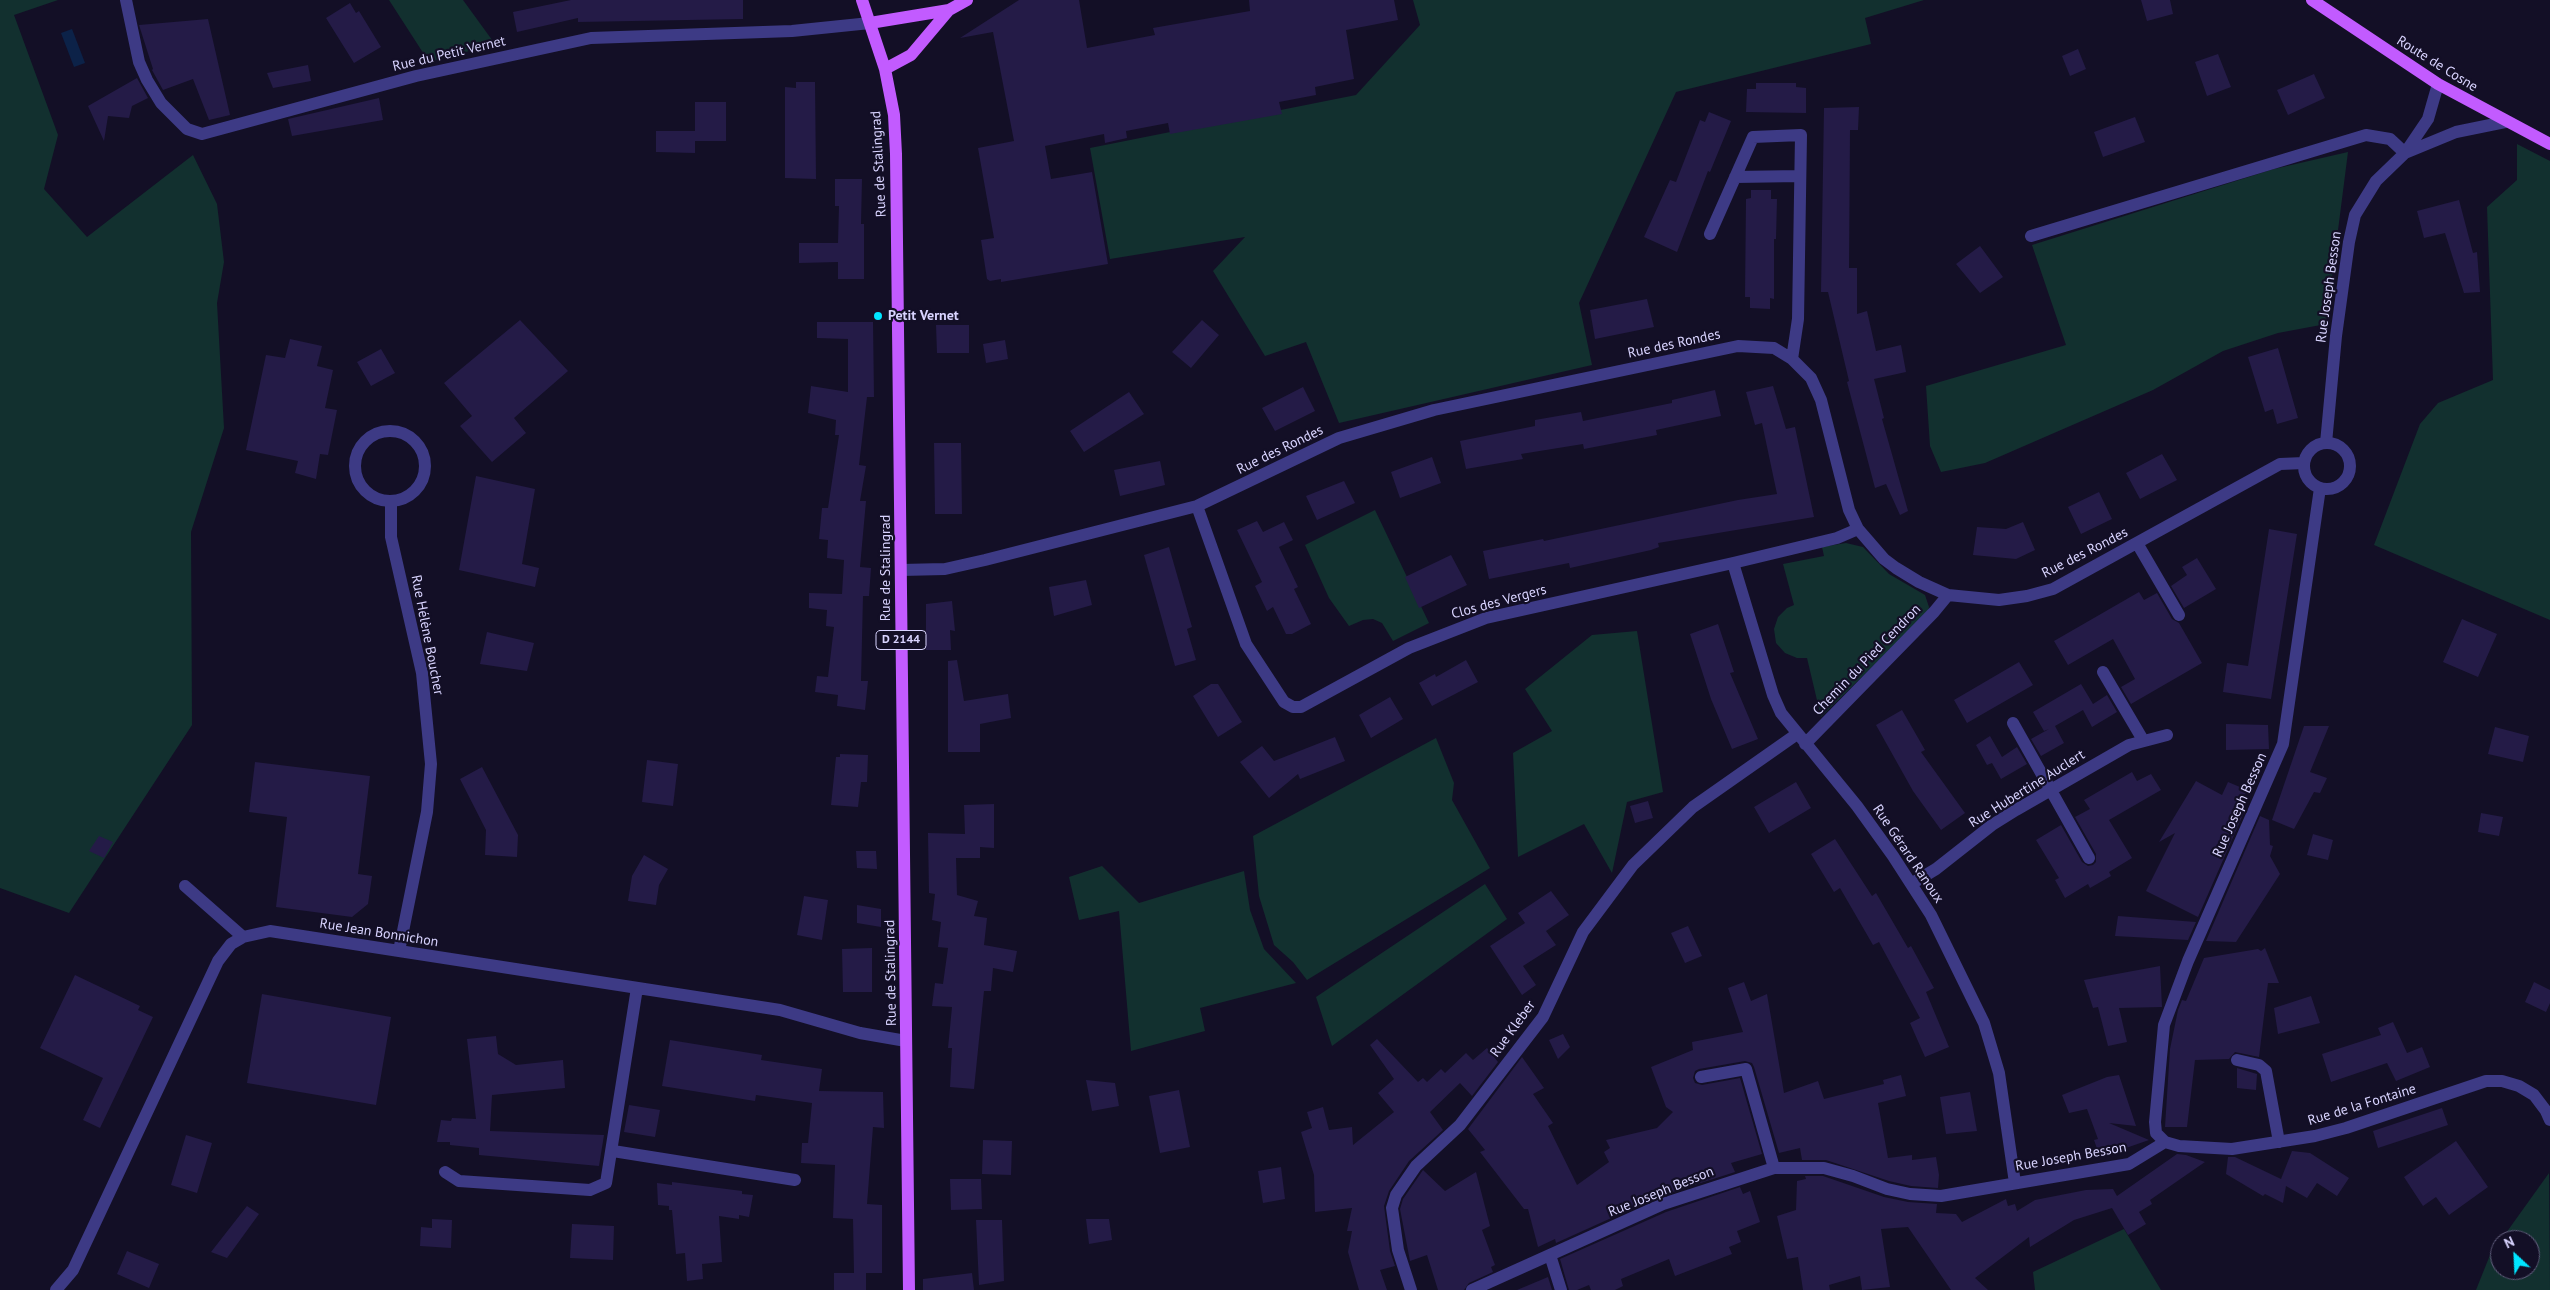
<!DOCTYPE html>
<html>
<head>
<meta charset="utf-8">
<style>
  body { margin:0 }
  #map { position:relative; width:2550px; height:1290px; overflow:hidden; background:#130f26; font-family:"PT Sans",sans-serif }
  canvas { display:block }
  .north { position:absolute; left:2490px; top:1230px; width:50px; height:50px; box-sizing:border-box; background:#130f26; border:1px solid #625e7d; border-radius:50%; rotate:335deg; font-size:14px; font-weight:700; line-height:20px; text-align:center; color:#d9d4ff }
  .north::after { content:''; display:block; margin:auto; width:18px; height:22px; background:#00e5ff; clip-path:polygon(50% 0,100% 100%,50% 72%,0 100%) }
</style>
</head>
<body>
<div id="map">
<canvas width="2550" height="1290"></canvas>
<div class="north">N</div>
</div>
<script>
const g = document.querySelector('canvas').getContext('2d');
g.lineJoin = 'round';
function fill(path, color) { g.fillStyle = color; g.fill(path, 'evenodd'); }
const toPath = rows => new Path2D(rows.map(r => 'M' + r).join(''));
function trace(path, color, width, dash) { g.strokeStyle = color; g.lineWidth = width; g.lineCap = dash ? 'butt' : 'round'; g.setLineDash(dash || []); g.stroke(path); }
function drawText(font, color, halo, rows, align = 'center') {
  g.font = font + ' "PT Sans",sans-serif'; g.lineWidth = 4.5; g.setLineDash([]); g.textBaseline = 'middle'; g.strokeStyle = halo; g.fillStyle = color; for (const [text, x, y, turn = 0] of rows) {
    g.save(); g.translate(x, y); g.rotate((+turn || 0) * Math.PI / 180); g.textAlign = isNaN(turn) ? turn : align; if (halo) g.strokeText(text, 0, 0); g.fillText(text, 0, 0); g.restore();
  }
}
const green = toPath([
  [0,0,58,0,14,15,58,135,44,189,87,237,193,155,217,204,224,262,217,303,224,428,191,532,192,725,69,913,0,888],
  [389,0,463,0,495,44,429,62],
  [1413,0,1924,0,1865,18,1871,44,1676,92,1579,303,1592,365,1339,423,1306,342,1265,356,1213,271,1245,237,1110,259,1090,148,1356,95,1420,25],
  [2517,144,2550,161,2550,620,2374,545,2420,424,2438,403,2493,380,2487,207,2517,180],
  [2348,152,2326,324,2278,333,2223,351,2153,390,1985,463,1941,472,1930,446,1926,386,2066,345,2032,245,2274,169],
  [1375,510,1429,623,1393,641,1382,623,1373,619,1363,620,1349,626,1329,598,1305,545],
  [1846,543,1863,547,1889,574,1925,595,1929,607,1928,612,1821,717,1807,658,1797,658,1785,653,1776,643,1774,629,1778,617,1787,608,1794,605,1783,564,1824,556,1822,547],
  [1637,631,1663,792,1627,802,1612,873,1584,824,1518,857,1513,753,1552,731,1525,689,1592,635],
  [1436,738,1454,783,1452,800,1490,868,1307,980,1293,962,1274,945,1259,896,1253,836],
  [1102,866,1139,903,1244,871,1250,910,1264,949,1296,983,1200,1008,1205,1031,1131,1051,1119,911,1079,920,1069,877],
  [1485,884,1507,919,1332,1046,1316,997],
  [2549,1173,2550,1290,2476,1290,2490,1255,2500,1241,2500,1270,2530,1270,2530,1240,2501,1240],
  [2124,1229,2161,1290,2035,1290,2033,1272]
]);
const water = toPath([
  [72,29,85,63,74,67,61,33]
]);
const building = toPath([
  [571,0,743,0,743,19,578,22,578,18,517,32,513,12],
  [1019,0,1079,0,1087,48,1155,35,1153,28,1250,11,1249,0,1394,0,1398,20,1346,30,1354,79,1315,87,1316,95,1279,102,1282,114,1170,134,1168,123,1126,131,1127,138,1105,143,1104,134,1045,146,1051,179,1092,172,1108,264,1001,282,1001,279,990,281,987,279,981,240,994,238,978,148,1014,141,993,32,960,38],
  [2141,0,2170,0,2173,14,2147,21],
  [350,3,356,13,359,11,381,47,354,63,326,18],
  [208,19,230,115,209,120,193,79,163,90,152,70,153,69,139,25],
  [2078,49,2086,69,2070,76,2062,56],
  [2218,54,2231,87,2207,96,2195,62],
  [308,65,311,81,273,88,267,73],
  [2314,74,2325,98,2288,115,2277,90],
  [137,78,148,98,132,106,129,118,108,116,104,141,88,106],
  [796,82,815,82,816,179,785,178,785,87,796,88],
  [1756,83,1796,83,1796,87,1806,88,1806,113,1746,112,1747,89,1756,89],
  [379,98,383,120,292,136,288,119],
  [695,102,726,102,726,141,695,141,695,153,656,152,656,131,695,131,695,136],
  [1859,107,1858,130,1850,130,1849,268,1857,268,1857,314,1867,311,1876,351,1901,345,1906,372,1874,379,1884,418,1882,419,1908,511,1900,515,1886,484,1875,488,1847,382,1849,381,1828,292,1821,292,1824,108],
  [1709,112,1731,121,1710,172,1708,171,1677,252,1644,237,1670,180,1676,182,1700,120,1705,122],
  [2135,117,2145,142,2103,157,2094,132],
  [835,179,862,179,861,224,864,224,864,279,838,279,838,262,799,263,799,243,838,243,839,206,835,206],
  [1751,190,1771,190,1771,199,1777,199,1776,239,1774,239,1774,299,1770,298,1770,309,1750,308,1750,297,1745,297,1746,199,1751,198],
  [2459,200,2473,253,2477,252,2480,292,2464,293,2445,233,2424,238,2417,211],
  [1980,246,2003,277,1980,293,1956,264],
  [1647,299,1654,327,1595,339,1590,310],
  [520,320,568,371,514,418,526,433,492,462,460,426,472,416,444,383],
  [1202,320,1219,335,1191,368,1172,352],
  [817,322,873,322,874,397,867,397,859,465,866,466,860,501,866,501,860,567,871,568,869,596,863,596,861,681,868,681,865,710,837,706,838,695,815,692,817,676,828,677,834,627,826,626,827,610,809,608,809,593,842,594,844,560,827,558,828,540,819,539,822,508,828,508,839,435,835,435,836,420,808,413,811,386,848,392,848,339,817,338],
  [936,325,969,325,969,353,937,353],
  [290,339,322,346,317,366,333,370,325,408,337,410,328,455,320,454,316,479,295,473,298,461,246,450,266,355,285,358],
  [1005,340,1008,359,986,363,983,344],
  [2278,348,2298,418,2277,424,2273,409,2265,412,2248,357],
  [381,349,395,373,371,386,357,362],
  [1773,386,1786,429,1795,427,1814,517,1658,543,1659,547,1651,550,1570,568,1569,563,1489,579,1483,551,1543,539,1544,541,1738,500,1777,494,1762,423,1755,425,1746,392],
  [1303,387,1315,411,1275,431,1262,408],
  [1715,390,1721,416,1656,430,1657,435,1584,449,1583,444,1521,454,1523,459,1466,469,1460,441,1535,426,1535,420,1581,412,1583,421,1672,403,1672,400],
  [1129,392,1144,414,1084,452,1070,431],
  [934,443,961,443,962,514,935,514],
  [2162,454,2177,480,2140,499,2126,473],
  [1432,457,1441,483,1400,498,1391,472],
  [1160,461,1165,485,1120,496,1114,470],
  [476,476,535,489,522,564,539,568,535,587,459,570],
  [1344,481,1355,503,1317,520,1306,496],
  [2099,492,2112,519,2081,534,2068,507],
  [1257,521,1263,532,1284,522,1293,540,1279,547,1298,587,1294,589,1311,624,1292,634,1286,634,1273,607,1267,611,1255,586,1262,582,1237,530],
  [2023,522,2035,550,2016,559,1973,555,1977,527,2006,529],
  [2269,529,2297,534,2271,699,2223,692,2227,663,2248,666],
  [1169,547,1192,627,1187,629,1196,660,1175,666,1144,555],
  [1451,555,1467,585,1419,608,1405,577],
  [2197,558,2216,589,2184,608,2171,586,2187,575,2182,567],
  [1086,580,1092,605,1054,616,1049,587],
  [2139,592,2144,600,2157,593,2172,619,2179,623,2202,663,2131,704,2121,687,2135,679,2113,639,2068,665,2054,641],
  [952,601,955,631,950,630,951,650,926,650,926,604],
  [2462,619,2497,634,2478,677,2443,662],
  [1718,624,1734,672,1730,673,1758,739,1732,749,1711,699,1690,634],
  [487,632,534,643,527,671,480,664],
  [957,660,964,701,1008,694,1011,718,980,724,980,752,948,752,948,661],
  [1466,660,1478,682,1432,706,1419,683,1435,674,1436,677],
  [2019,662,2033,685,1967,723,1954,700],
  [1211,684,1218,684,1242,722,1218,737,1193,696],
  [2081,684,2093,704,2107,695,2117,712,2092,727,2083,710,2055,726,2064,743,2041,756,2031,739,2049,729,2044,731,2033,712],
  [1390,697,1403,719,1371,738,1359,715],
  [1902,710,1925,750,1921,752,1965,813,1941,830,1913,791,1876,725],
  [2226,724,2268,725,2269,749,2226,750],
  [2304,726,2329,726,2310,772,2327,778,2320,793,2314,792,2294,829,2272,820],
  [2495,727,2529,736,2523,762,2488,754],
  [1990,736,2002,757,2017,747,2027,764,2001,779,1992,763,1987,765,1976,745],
  [1335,737,1345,761,1300,779,1298,774,1269,798,1240,762,1262,746,1274,761],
  [840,754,868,755,867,782,861,782,858,807,831,805,836,757,840,757],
  [647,760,678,764,673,806,642,802],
  [255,762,370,776,358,874,372,876,368,904,352,917,276,907,287,817,249,812],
  [482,767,518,835,517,857,485,855,486,830,460,779],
  [2132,772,2137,781,2151,774,2161,790,2109,820,2132,858,2109,872,2111,876,2090,888,2088,884,2065,898,2055,880,2059,878,2036,840,2061,825,2082,862,2088,866,2093,865,2096,862,2096,854,2075,817,2090,809,2084,800],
  [2196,781,2222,795,2228,782,2247,790,2240,808,2245,810,2198,917,2146,891,2175,833,2159,842],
  [1796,782,1811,808,1769,833,1754,807],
  [1648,801,1653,818,1635,823,1630,806],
  [994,804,994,848,980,847,980,858,956,858,957,895,978,901,974,916,987,918,984,945,1017,951,1013,972,993,968,991,991,984,991,974,1089,950,1087,952,1048,948,1048,952,1007,932,1006,935,983,943,984,948,948,938,947,941,922,932,920,935,894,929,893,928,833,965,834,964,805],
  [2481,813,2503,817,2499,836,2478,832],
  [2260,816,2269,820,2270,845,2273,846,2270,856,2280,874,2236,942,2206,941],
  [2313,834,2333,840,2328,860,2307,855],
  [99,836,113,842,104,858,89,851],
  [1835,839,1872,896,1876,893,1908,948,1911,946,1934,988,1926,992,1949,1047,1925,1057,1910,1023,1920,1018,1879,942,1873,945,1840,888,1834,892,1811,854],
  [856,851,876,851,877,869,857,868],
  [644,855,668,869,659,885,656,905,628,901,632,876],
  [1551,891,1569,915,1546,931,1556,945,1523,966,1536,985,1522,995,1490,946,1525,923,1518,913],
  [804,896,828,900,822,940,797,935],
  [857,905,881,909,881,927,857,923],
  [2118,916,2196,922,2188,940,2115,936],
  [1688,926,1702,956,1685,963,1671,933],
  [872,948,872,992,843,992,842,949],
  [2265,948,2279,983,2268,983,2259,1057,2235,1052,2229,1059,2195,1060,2187,1127,2165,1127,2170,1049,2178,1010,2182,1000,2186,1001,2204,958,2258,949,2261,951],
  [2160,966,2162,1007,2119,1008,2127,1042,2108,1046,2098,1007,2093,1008,2084,980],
  [75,975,140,1006,138,1010,153,1017,100,1128,83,1120,103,1078,40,1048],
  [1744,982,1751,1001,1767,994,1784,1093,1818,1081,1824,1099,1884,1084,1883,1080,1901,1075,1906,1096,1878,1103,1888,1158,1912,1155,1912,1160,1936,1157,1939,1175,1938,1188,1911,1186,1889,1181,1826,1160,1802,1160,1800,1148,1779,1153,1754,1067,1752,1063,1745,1061,1699,1069,1695,1071,1693,1078,1695,1083,1702,1085,1740,1078,1762,1154,1731,1163,1735,1172,1660,1196,1556,1243,1555,1239,1538,1247,1528,1209,1524,1209,1480,1152,1485,1150,1468,1129,1522,1057,1544,1088,1533,1094,1553,1123,1548,1126,1577,1185,1609,1162,1604,1152,1610,1148,1606,1140,1657,1128,1673,1112,1666,1107,1651,1067,1693,1050,1692,1042,1743,1032,1728,988],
  [2534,982,2550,990,2550,1003,2546,1012,2525,1002],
  [262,994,391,1017,376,1105,247,1083],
  [2311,996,2320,1023,2278,1034,2274,1008],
  [2393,1022,2407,1053,2422,1047,2430,1067,2396,1081,2387,1063,2331,1082,2322,1054,2381,1035,2378,1028],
  [1563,1034,1570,1047,1558,1059,1549,1040],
  [496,1036,498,1054,516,1065,563,1060,565,1088,492,1095,490,1131,604,1135,599,1166,479,1155,479,1148,450,1145,450,1142,437,1142,441,1120,451,1121,452,1118,476,1119,467,1039],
  [1377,1039,1418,1082,1423,1078,1427,1082,1441,1069,1445,1073,1466,1053,1473,1060,1487,1048,1498,1062,1472,1096,1460,1083,1430,1112,1443,1130,1409,1161,1389,1191,1384,1206,1390,1251,1395,1266,1380,1270,1387,1290,1359,1290,1348,1252,1352,1231,1347,1231,1352,1208,1315,1212,1314,1175,1301,1132,1312,1128,1307,1112,1323,1107,1329,1130,1352,1127,1353,1145,1394,1112,1378,1093,1394,1079,1370,1045],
  [670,1040,762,1055,761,1060,822,1069,819,1091,883,1092,884,1128,873,1127,867,1204,882,1205,882,1273,854,1273,853,1219,833,1218,835,1165,801,1163,802,1143,808,1143,812,1103,756,1095,755,1101,662,1086],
  [2237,1068,2257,1074,2256,1090,2237,1088],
  [2119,1075,2136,1126,2109,1123,2149,1140,2100,1157,2094,1140,2098,1139,2087,1109,2069,1113,2062,1095,2107,1077],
  [1086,1080,1115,1083,1119,1106,1092,1111],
  [1179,1090,1190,1147,1160,1153,1149,1096],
  [1970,1092,1977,1131,1946,1134,1940,1097],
  [629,1105,660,1110,655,1137,624,1132],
  [2442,1108,2448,1125,2378,1148,2373,1131],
  [186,1135,212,1143,197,1193,171,1185],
  [983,1140,1012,1141,1011,1175,982,1174],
  [2456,1141,2488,1187,2449,1215,2436,1197,2423,1206,2404,1177],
  [2292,1151,2310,1153,2349,1178,2337,1196,2317,1183,2307,1198,2286,1186,2283,1203,2265,1194,2263,1196,2226,1174,2228,1157,2235,1157,2281,1179],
  [2177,1154,2186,1155,2205,1162,2150,1200,2152,1204,2139,1212,2146,1224,2128,1235,2112,1208,2074,1220,2030,1247,2029,1237,1975,1278,1988,1290,1951,1290,1908,1227,1881,1229,1890,1287,1862,1290,1860,1276,1829,1285,1830,1290,1803,1290,1798,1257,1787,1259,1777,1216,1796,1210,1797,1181,1806,1179,1805,1176,1823,1176,1884,1197,1908,1202,1937,1204,1936,1213,1956,1214,1962,1222,2006,1199,2008,1206,2015,1204,2017,1211,2035,1200,2086,1190,2113,1189,2117,1196],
  [1281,1167,1285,1199,1263,1203,1258,1171],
  [1423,1170,1445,1191,1476,1172,1490,1226,1482,1230,1495,1265,1491,1267,1493,1272,1469,1283,1464,1290,1438,1290,1427,1255,1410,1261,1400,1209,1403,1199],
  [950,1179,981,1179,982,1209,951,1210],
  [672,1182,742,1191,742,1194,753,1195,749,1217,739,1215,739,1219,719,1216,722,1262,702,1264,703,1279,687,1281,685,1253,676,1254,672,1210,669,1210,669,1206,658,1205,657,1183,672,1185],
  [1740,1187,1743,1194,1750,1191,1760,1222,1737,1231,1741,1242,1729,1247,1732,1254,1675,1276,1669,1259,1621,1279,1623,1286,1615,1290,1591,1290,1589,1285,1577,1290,1569,1290,1560,1259,1666,1212],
  [247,1206,259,1214,227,1258,211,1252],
  [432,1219,452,1220,451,1248,420,1246,421,1227,432,1228],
  [1086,1219,1109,1219,1112,1240,1089,1244],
  [976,1220,1002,1220,1004,1281,979,1285],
  [572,1224,614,1226,613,1260,570,1258],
  [127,1251,159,1264,149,1288,117,1274],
  [834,1273,866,1273,866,1290,834,1290],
  [972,1273,974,1290,923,1290,923,1279],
  [1548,1277,1552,1290,1517,1290]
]);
const minor = toPath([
  [126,0,139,62,147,80,161,103,187,129,202,134,416,76,591,38,792,31,870,23],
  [2405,153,2456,132,2505,122],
  [1735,177,1800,176],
  [1710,234,1753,137,1801,135,1798,319,1792,359],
  [2031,236,2366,135,2390,139,2405,153],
  '355 466a35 35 0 1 1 70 0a35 35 0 1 1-70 0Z',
  [2326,443,2336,336,2349,242,2355,215,2376,181,2405,153,2428,119,2438,84],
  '2304 466a23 23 0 1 1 46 0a23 23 0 1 1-46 0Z',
  [391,501,391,537,422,673,431,764,427,812,399,951],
  [1197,506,1246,644,1284,702,1293,707,1301,707,1409,648,1486,618,1733,563,1837,538,1858,529],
  [2137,543,2179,615],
  [1733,563,1773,695,1781,713,1857,806,1893,856,1931,915,1984,1023,1999,1073,2015,1183],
  [901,570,945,569,985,560,1197,506,1339,438,1434,410,1738,346,1774,348,1792,359,1811,378,1821,400,1849,510,1858,529,1884,559,1896,568,1919,582,1948,595,1999,600,2027,596,2053,589,2280,464,2304,463],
  [2103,672,2143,740],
  [2013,723,2089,858],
  [1805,744,1934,612,1948,595],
  [1911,884,1936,869,1992,825,2016,810,2129,745,2167,735],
  [185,886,243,937],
  [2237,1060,2259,1065,2266,1071,2279,1142],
  [1701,1077,1746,1069,1774,1168],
  [2165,1142,2179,1146,2232,1149,2315,1136,2346,1128,2486,1081,2502,1081,2519,1086,2534,1095,2546,1111,2550,1120],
  [613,1151,795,1180],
  [445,1172,459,1181,590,1190,606,1183,637,988],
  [1550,1255,1561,1290],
  [56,1290,73,1270,218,961,231,944,243,937,270,931,780,1010,860,1033,906,1041],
  [1411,1290,1398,1250,1392,1208,1396,1195,1416,1166,1460,1125,1543,1017,1583,932,1633,865,1693,807,1797,734],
  [1472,1290,1663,1204,1774,1168,1824,1168,1853,1176,1887,1189,1910,1194,1941,1196,2129,1164,2165,1142,2156,1133,2155,1122,2164,1025,2188,961,2283,744,2320,488]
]);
const major = toPath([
  [862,0,885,69,894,115,896,154,909,1290],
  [2312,0,2438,84,2550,144],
  [949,10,967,0],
  [870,23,949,10,911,55,885,69]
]);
const markers = [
  [878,316,5,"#00e5ff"]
];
const shields = [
  [901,640,50]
];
const shieldNames = [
  ["D 2144",901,640]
];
const streetNames = [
  ["Rue du Petit Vernet",449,54,-13],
  ["Route de Cosne",2437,64,32],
  ["Rue de Stalingrad",879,164,-93],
  ["Rue Joseph Besson",2329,287,-82],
  ["Rue des Rondes",1674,344,-12],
  ["Rue des Rondes",1280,450,-26],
  ["Rue des Rondes",2085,553,-27],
  ["Rue de Stalingrad",886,568,-90],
  ["Clos des Vergers",1499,602,-15],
  ["Rue Hélène Boucher",427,635,79],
  ["Chemin du Pied Cendron",1867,660,-46],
  ["Rue Hubertine Auclert",2027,789,-32],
  ["Rue Joseph Besson",2240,805,-66],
  ["Rue Gérard Ranoux",1908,854,56],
  ["Rue Jean Bonnichon",379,933,9],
  ["Rue de Stalingrad",891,973,-91],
  ["Rue Kleber",1513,1029,-54],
  ["Rue de la Fontaine",2362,1105,-17],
  ["Rue Joseph Besson",2071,1157,-10],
  ["Rue Joseph Besson",1661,1192,-22]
];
const poiNames = [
  ["Petit Vernet",888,316]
];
fill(green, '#12302f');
fill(water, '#0c2248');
fill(building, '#241b47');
trace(minor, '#3d3a85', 12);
trace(major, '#c25bff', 12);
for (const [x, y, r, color] of markers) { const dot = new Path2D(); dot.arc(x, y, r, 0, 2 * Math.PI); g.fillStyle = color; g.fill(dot); trace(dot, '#130f26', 2); }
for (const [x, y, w] of shields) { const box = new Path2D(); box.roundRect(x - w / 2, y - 9.5, w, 19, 4); g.fillStyle = '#130f26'; g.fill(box); trace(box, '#d9d4ff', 1); }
drawText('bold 12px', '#d9d4ff', null, shieldNames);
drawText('14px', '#d9d4ff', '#130f26', streetNames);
drawText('bold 14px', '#d9d4ff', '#130f26', poiNames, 'left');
</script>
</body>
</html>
